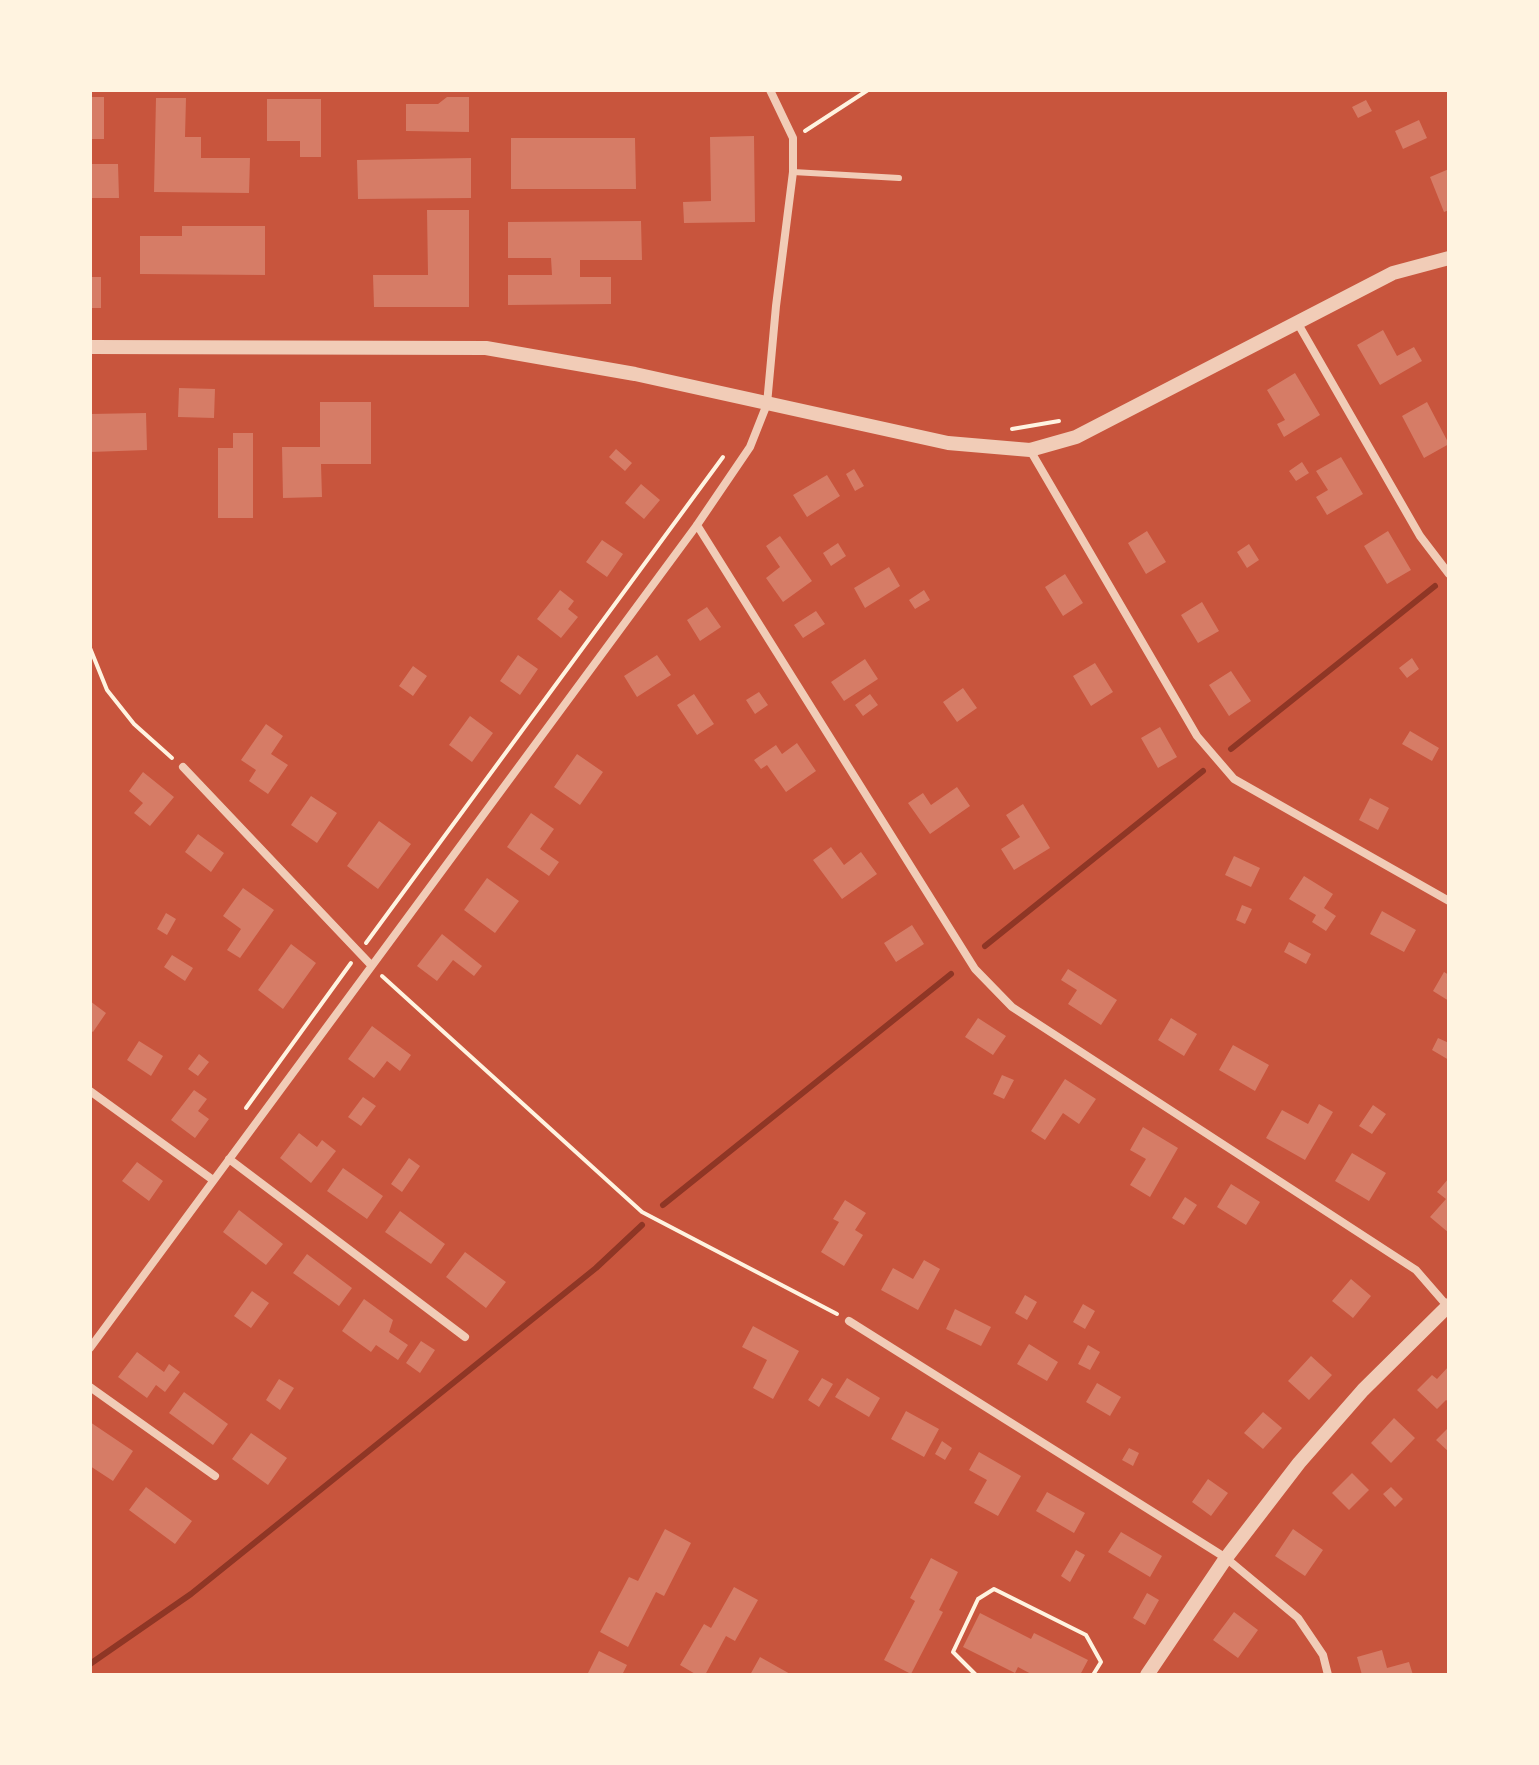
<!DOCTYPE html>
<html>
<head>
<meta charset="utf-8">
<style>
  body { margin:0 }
  #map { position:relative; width:1539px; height:1765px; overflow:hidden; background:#c8553d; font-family:"Golos Text",sans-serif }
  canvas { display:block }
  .frame { position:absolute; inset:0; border:92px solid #fff3e0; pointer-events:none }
</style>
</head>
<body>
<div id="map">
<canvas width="1539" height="1765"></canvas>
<div class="frame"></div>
</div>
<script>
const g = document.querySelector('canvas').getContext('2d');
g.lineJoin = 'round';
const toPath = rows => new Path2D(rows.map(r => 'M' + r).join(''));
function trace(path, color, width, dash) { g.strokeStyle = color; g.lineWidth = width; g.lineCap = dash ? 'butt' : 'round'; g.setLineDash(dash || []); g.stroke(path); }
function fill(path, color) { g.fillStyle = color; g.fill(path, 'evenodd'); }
const stream = toPath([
  [1231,749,1435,586],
  [985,946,1203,771],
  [663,1205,951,974],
  [90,1664,191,1594,596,1268,642,1225]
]);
const building = toPath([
  [90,97,104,97,104,139,90,139],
  [447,97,469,97,469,132,406,131,406,104,438,104],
  [156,98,186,98,185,137,201,137,201,158,250,158,249,193,154,192],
  [267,99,321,99,321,157,300,157,300,141,267,141],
  [1366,100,1372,111,1358,118,1352,107],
  [1419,120,1427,138,1403,149,1395,131],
  [754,136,755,222,684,223,683,202,711,201,710,137],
  [511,138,635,138,636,189,511,189],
  [471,158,471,198,358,199,357,160],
  [90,164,118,164,119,198,90,198],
  [1449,169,1449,210,1444,212,1430,177],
  [427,210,469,210,469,307,374,307,373,275,428,275],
  [641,221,642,260,580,260,580,277,611,277,611,304,508,305,508,275,552,275,551,258,508,258,508,222],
  [182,226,265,226,265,275,140,274,140,236,182,236],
  [90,277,101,277,101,308,90,308],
  [1383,330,1397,356,1414,347,1422,361,1380,385,1357,345],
  [1295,373,1320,415,1284,437,1277,424,1285,420,1267,390],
  [179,388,215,389,214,418,178,417],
  [320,402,371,402,371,464,321,464,322,497,283,498,282,447,320,447],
  [1427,402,1449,444,1424,458,1402,416],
  [146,413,147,450,90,452,90,414],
  [233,433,253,433,253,518,218,518,218,448,233,448],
  [616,449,632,463,625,471,609,457],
  [1341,457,1363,494,1327,515,1316,497,1328,490,1316,471],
  [1302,462,1309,473,1296,481,1289,471],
  [854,469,864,486,855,491,846,474],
  [827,475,840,496,807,517,793,495],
  [641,484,660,500,644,519,625,503],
  [1147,531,1166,562,1146,574,1128,543],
  [1388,531,1411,570,1387,584,1364,546],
  [780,536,812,581,783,602,766,578,780,567,766,546],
  [602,540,623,554,607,577,586,562],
  [838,543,846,556,831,566,823,553],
  [1249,544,1259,560,1247,568,1237,552],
  [889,567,900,586,865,608,854,588],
  [1065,574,1083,603,1063,616,1045,587],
  [560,590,574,601,568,609,578,617,561,638,537,619],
  [924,590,930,600,915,609,909,600],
  [1202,602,1219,631,1198,643,1181,615],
  [707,607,721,627,700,641,687,620],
  [816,611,825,624,803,638,794,625],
  [518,655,538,669,520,695,500,681],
  [657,655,671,675,637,697,624,676],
  [1412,658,1419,669,1407,678,1399,668],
  [865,659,878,679,844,701,831,682],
  [1095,663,1113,692,1091,706,1073,676],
  [413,666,427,676,413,696,399,686],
  [1231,671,1251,701,1229,716,1209,685],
  [963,688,977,708,957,722,943,702],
  [759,692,768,705,755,714,746,700],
  [694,694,714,724,697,735,677,705],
  [870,694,878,705,863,716,855,705],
  [470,716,493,733,472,762,449,745],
  [266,724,283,736,271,754,288,765,268,794,249,781,256,770,241,760],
  [1160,727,1177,757,1158,768,1141,738],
  [1410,731,1439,748,1432,761,1402,744],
  [797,743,816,771,786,792,767,765,761,769,754,760,776,745,782,754],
  [577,754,603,772,580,805,554,787],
  [143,772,174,797,150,826,134,813,143,803,129,791],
  [957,787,970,806,930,834,908,803,923,793,931,805],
  [311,796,337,813,317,843,291,825],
  [1370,798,1389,808,1378,830,1359,820],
  [1023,804,1050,848,1014,870,1001,849,1020,837,1006,815],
  [531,813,554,829,540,849,559,862,549,876,507,847],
  [379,821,411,844,378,889,347,866],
  [198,834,224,853,211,872,185,852],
  [831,847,844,865,861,852,877,874,842,899,813,860],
  [1234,856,1260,868,1251,887,1225,875],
  [1304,876,1333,894,1324,908,1336,916,1326,931,1312,922,1316,915,1289,899],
  [487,878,519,901,495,933,464,910],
  [243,888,274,910,240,958,227,950,241,929,223,916],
  [1242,905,1252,909,1245,924,1236,920],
  [1382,911,1416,930,1404,952,1370,934],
  [166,913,176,919,167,935,157,929],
  [912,925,924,944,896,962,884,943],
  [442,934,482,966,474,976,453,960,437,981,417,966],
  [1289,942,1311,954,1306,964,1284,952],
  [291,944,316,963,283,1009,258,990],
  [172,955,193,968,185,981,164,967],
  [1068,969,1117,1000,1101,1025,1068,1004,1077,990,1061,980],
  [1444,972,1449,975,1449,1001,1433,991],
  [90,1001,106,1013,93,1032,90,1030],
  [978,1018,1006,1036,993,1055,965,1037],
  [1171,1018,1197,1034,1184,1056,1158,1040],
  [372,1026,411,1055,400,1071,387,1061,374,1078,348,1059],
  [1438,1038,1449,1043,1449,1060,1432,1050],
  [139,1041,163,1056,151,1076,127,1060],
  [1233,1045,1269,1065,1255,1091,1219,1070],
  [199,1054,209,1062,198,1076,188,1069],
  [1002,1075,1014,1080,1004,1099,993,1094],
  [1065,1079,1096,1099,1079,1124,1063,1113,1045,1140,1031,1131],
  [194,1090,207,1099,198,1111,209,1119,195,1138,171,1120],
  [363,1097,376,1106,361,1126,348,1117],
  [1319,1104,1333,1112,1305,1160,1266,1138,1282,1110,1308,1124],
  [1373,1105,1386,1114,1372,1134,1359,1126],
  [1143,1127,1178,1148,1150,1197,1130,1185,1146,1159,1130,1150],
  [299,1133,317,1147,322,1140,336,1151,311,1183,280,1158],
  [1352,1153,1386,1173,1369,1201,1335,1181],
  [409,1158,420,1166,402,1192,391,1184],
  [137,1162,163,1181,149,1201,122,1181],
  [343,1168,383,1196,367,1219,327,1191],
  [1449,1178,1449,1233,1430,1217,1446,1199,1437,1192],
  [1231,1184,1260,1202,1246,1225,1217,1207],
  [1185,1197,1197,1205,1184,1225,1172,1218],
  [845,1200,866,1213,855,1230,863,1235,844,1266,821,1252,839,1222,833,1219],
  [239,1210,283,1244,266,1265,223,1232],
  [400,1211,445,1244,431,1264,385,1232],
  [465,1252,506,1282,486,1308,446,1277],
  [307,1254,352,1288,339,1306,293,1273],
  [924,1260,940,1269,918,1310,881,1290,893,1268,913,1279],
  [1351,1279,1371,1296,1353,1318,1332,1301],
  [252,1291,269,1303,251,1328,234,1316],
  [1025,1295,1037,1302,1027,1320,1015,1313],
  [364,1299,393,1320,389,1332,408,1345,398,1360,376,1345,371,1352,342,1331],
  [1083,1304,1095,1311,1085,1329,1073,1322],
  [955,1309,991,1327,981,1346,946,1329],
  [753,1326,799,1351,773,1399,753,1388,767,1360,742,1347],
  [421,1341,435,1350,420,1373,406,1363],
  [1029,1344,1058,1362,1047,1381,1017,1364],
  [1088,1345,1100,1352,1090,1370,1078,1364],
  [137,1352,164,1372,169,1364,180,1372,165,1392,156,1385,147,1398,118,1377],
  [1311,1356,1332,1375,1309,1400,1288,1381],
  [1449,1366,1449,1402,1446,1400,1437,1409,1417,1390,1432,1375,1437,1379],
  [822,1378,833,1384,819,1407,808,1400],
  [847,1378,880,1398,869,1417,835,1397],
  [279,1379,294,1388,280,1410,266,1400],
  [1097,1383,1121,1397,1110,1416,1086,1402],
  [184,1392,228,1424,213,1445,169,1413],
  [906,1411,939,1429,924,1457,891,1439],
  [1263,1412,1282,1428,1263,1449,1244,1433],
  [1394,1418,1415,1438,1391,1463,1371,1443],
  [90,1422,133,1451,113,1481,90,1466],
  [1449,1427,1449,1452,1436,1440],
  [251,1433,287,1458,268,1485,232,1459],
  [942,1441,952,1448,945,1460,935,1454],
  [1129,1448,1139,1453,1133,1466,1122,1460],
  [979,1452,1021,1476,998,1516,974,1503,987,1480,969,1470],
  [1352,1473,1369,1490,1349,1510,1332,1493],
  [1208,1479,1228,1493,1211,1516,1192,1502],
  [146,1487,192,1521,175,1544,129,1510],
  [1391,1487,1403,1499,1395,1507,1383,1494],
  [1047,1492,1085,1513,1074,1533,1036,1511],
  [665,1529,691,1543,664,1596,656,1592,628,1647,600,1632,629,1577,638,1581],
  [1293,1529,1323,1550,1305,1576,1275,1556],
  [1121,1532,1162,1556,1150,1577,1108,1552],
  [1076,1550,1085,1555,1070,1582,1061,1576],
  [931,1558,958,1572,939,1610,943,1612,911,1674,884,1660,915,1601,910,1598],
  [734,1587,758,1600,735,1641,726,1636,705,1675,697,1675,680,1665,704,1624,711,1628],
  [1147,1593,1159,1600,1145,1625,1133,1618],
  [1234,1612,1258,1630,1238,1658,1213,1640],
  [980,1613,1031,1639,1034,1633,1088,1660,1080,1675,1033,1675,1018,1667,1015,1673,963,1647],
  [1382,1650,1387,1668,1409,1662,1413,1675,1362,1675,1357,1657],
  [599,1651,627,1665,622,1675,587,1675],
  [760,1657,792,1675,750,1675]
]);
const path = toPath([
  [805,131,868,90],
  [1012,429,1059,421],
  [90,648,107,690,134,724,172,758],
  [366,943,723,457],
  [382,976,642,1212,837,1314],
  [246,1108,351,963],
  [976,1675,953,1652,978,1599,994,1589,1086,1635,1101,1662,1093,1675]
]);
const service = toPath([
  [793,172,899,178]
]);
const minor = toPath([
  [1297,322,1420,536,1449,574],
  [1030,450,1197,736,1234,779,1449,901],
  [697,525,975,969,1012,1007,1416,1270,1449,1308],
  [183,767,371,965],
  [90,1091,213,1180],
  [229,1159,465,1337],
  [849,1321,1226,1558,1298,1618,1323,1655,1328,1675],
  [90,1348,697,525,750,447,767,404,776,306,793,172,793,138,770,90],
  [90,1387,215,1476]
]);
const tertiary = toPath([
  [90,347,486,348,635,374,948,443,1030,450,1076,437,1393,273,1449,258],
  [1147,1675,1226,1558,1299,1463,1363,1390,1449,1305]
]);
trace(stream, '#8f3625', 6);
fill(building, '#d67c66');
trace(path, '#fff3e0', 4);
trace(service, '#f1ccb7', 6);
trace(minor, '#f1ccb7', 8);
trace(tertiary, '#f1ccb7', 14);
</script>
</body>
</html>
